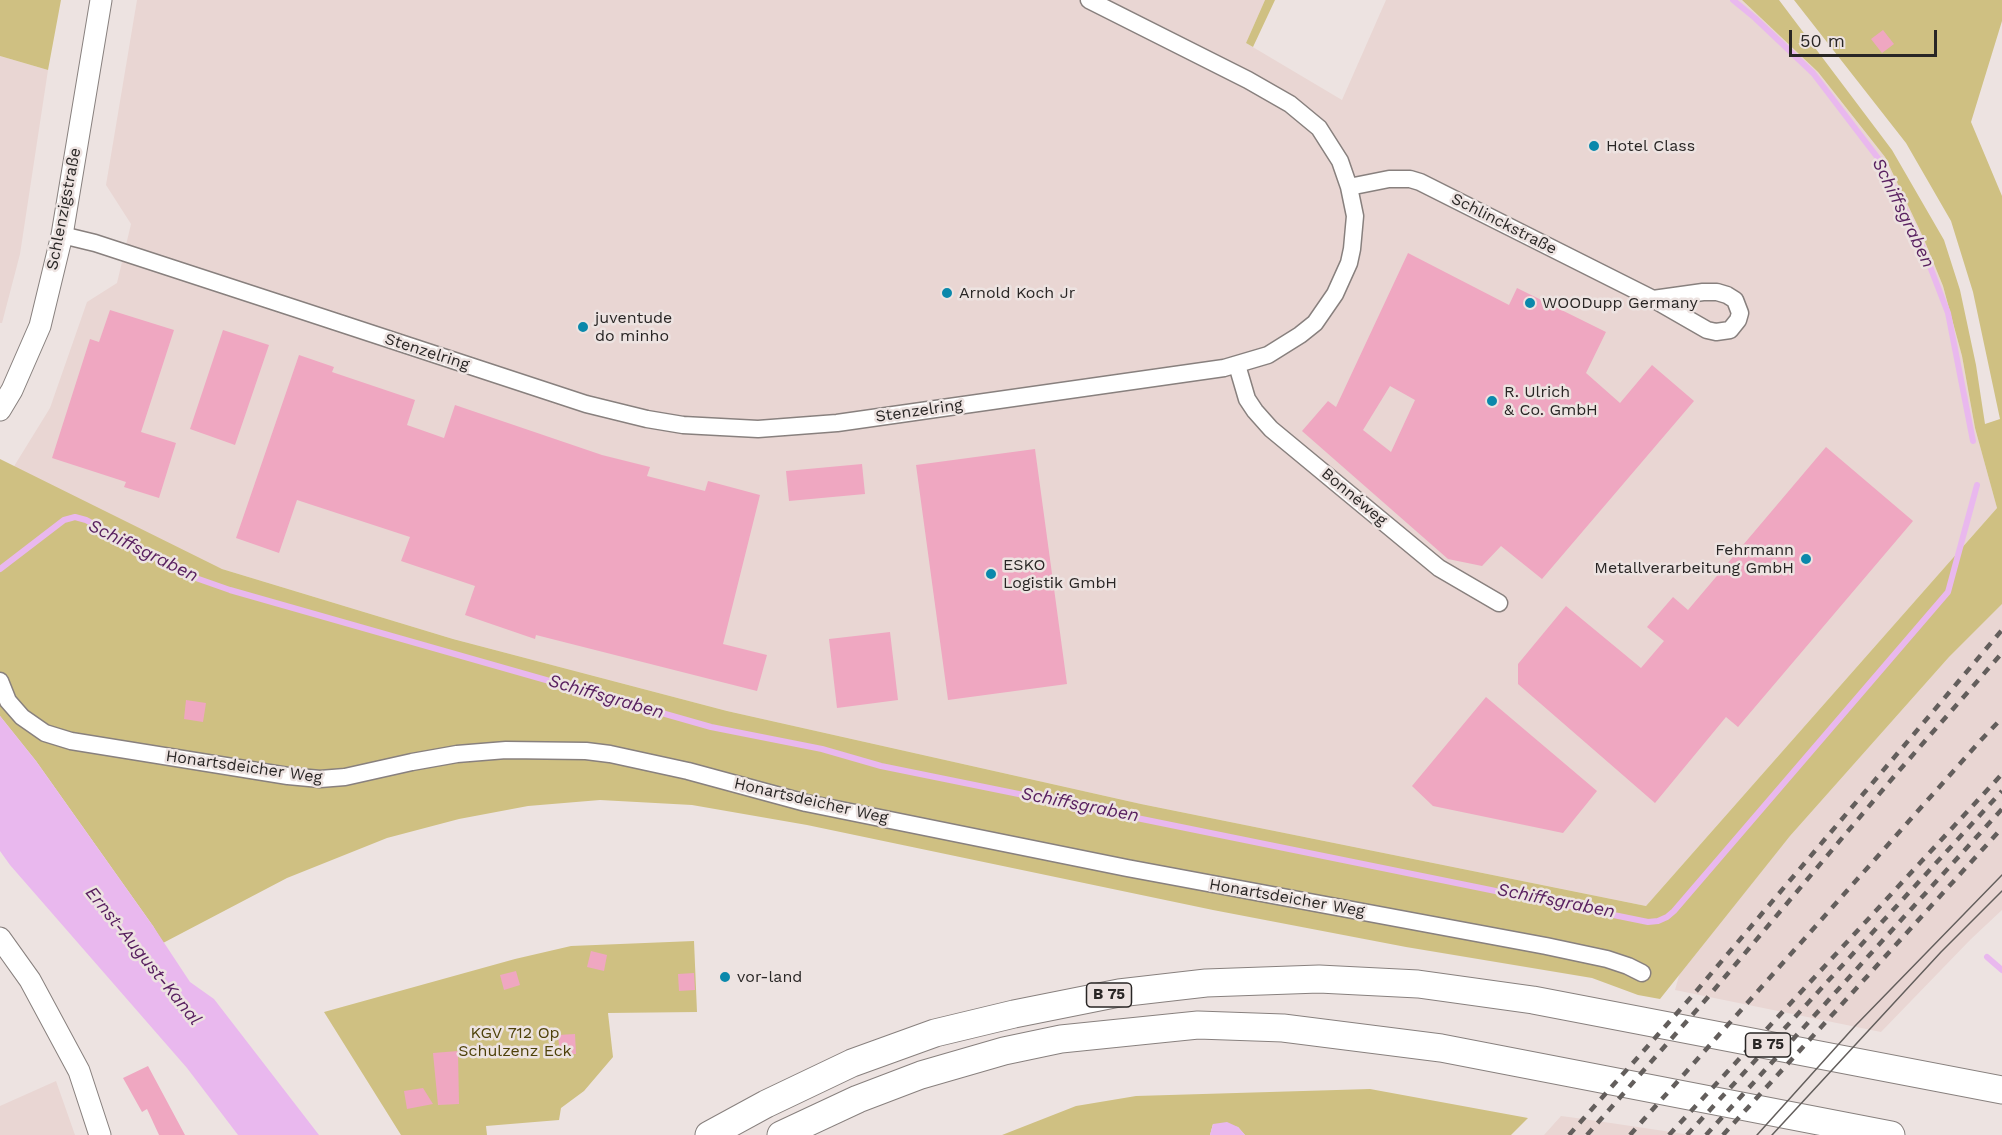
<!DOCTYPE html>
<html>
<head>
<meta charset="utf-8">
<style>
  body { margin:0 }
  #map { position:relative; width:2002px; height:1135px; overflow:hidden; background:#ede3e1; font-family:"Work Sans",sans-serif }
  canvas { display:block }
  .scale { position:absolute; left:1789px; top:30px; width:148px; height:27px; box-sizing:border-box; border:3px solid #292625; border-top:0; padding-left:8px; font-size:18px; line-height:21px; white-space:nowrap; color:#292625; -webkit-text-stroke:4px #ede3e1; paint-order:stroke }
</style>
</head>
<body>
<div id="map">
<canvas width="2002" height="1135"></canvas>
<div class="scale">50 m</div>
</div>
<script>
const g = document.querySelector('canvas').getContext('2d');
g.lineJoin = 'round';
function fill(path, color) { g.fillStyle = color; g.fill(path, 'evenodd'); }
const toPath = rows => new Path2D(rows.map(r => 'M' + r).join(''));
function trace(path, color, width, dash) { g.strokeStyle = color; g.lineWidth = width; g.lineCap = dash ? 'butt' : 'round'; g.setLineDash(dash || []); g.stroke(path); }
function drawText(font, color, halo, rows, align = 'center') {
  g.font = font + ' "Work Sans",sans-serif'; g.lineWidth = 5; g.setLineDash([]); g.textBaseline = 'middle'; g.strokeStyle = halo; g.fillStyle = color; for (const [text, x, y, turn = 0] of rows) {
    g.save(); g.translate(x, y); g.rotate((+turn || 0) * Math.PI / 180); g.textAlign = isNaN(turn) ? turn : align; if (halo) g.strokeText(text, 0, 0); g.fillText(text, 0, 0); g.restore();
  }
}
const built = toPath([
  [137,0,1265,0,1246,43,1342,100,1386,0,1742,0,1818,72,1885,157,1923,237,1943,286,1962,356,1975,428,1997,508,1646,906,1141,804,727,711,453,639,222,569,0,489,50,408,87,302,117,283,131,224,106,185],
  [0,56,48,70,20,254,2,323,0,323],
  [2002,604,2002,910,1971,939,1881,1032,1675,990,1680,972,1790,836,1949,657],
  [56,1081,75,1135,0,1135,0,1106],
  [1561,1116,1584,1119,1691,1135,1544,1135]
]);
const green = toPath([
  [0,0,61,0,48,70,0,56],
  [1265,0,1275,0,1253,47,1246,43],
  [1742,0,1779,0,1892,150,1944,240,1960,290,1976,365,1985,424,2000,419,1973,292,1951,221,1906,143,1794,0,2002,0,2002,21,1971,122,2002,196,2002,604,1949,657,1790,836,1660,999,1638,995,1592,978,1406,947,1213,910,807,825,692,805,600,800,528,806,459,819,387,838,287,878,163,943,153,926,36,761,0,716,0,459,222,569,453,639,727,711,1141,804,1646,906,1997,508,1975,428,1962,356,1943,286,1923,237,1885,157,1818,72],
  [694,941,697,1012,608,1013,613,1057,584,1091,561,1108,559,1120,486,1126,487,1135,401,1135,324,1012,515,959,571,946],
  [1370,1089,1528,1118,1511,1135,1245,1135,1238,1127,1213,1124,1210,1135,1002,1135,1076,1106,1136,1096]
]);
const water = toPath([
  [0,716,36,761,153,926,190,982,214,999,319,1135,238,1135,187,1068,10,865,0,851],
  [1227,1122,1238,1127,1245,1135,1210,1135,1213,1124]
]);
const stream = toPath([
  [1733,0,1755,18,1813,73,1881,162,1919,238,1948,313,1973,441],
  [0,569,64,520,75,517,86,520,193,577,230,590,711,727,822,749,881,766,1648,922,1658,921,1667,917,1674,911,1948,592,1977,485],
  [1987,957,2002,970]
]);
const building = toPath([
  [1883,30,1894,44,1882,53,1871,39],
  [1408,253,1509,305,1517,288,1606,332,1586,373,1620,403,1652,365,1694,401,1542,579,1501,546,1482,566,1448,559,1302,431,1328,401,1336,407],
  [1390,386,1415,400,1391,452,1363,430],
  [110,310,174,330,141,432,176,443,159,498,124,487,126,482,52,458,90,339,99,342],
  [223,330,269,345,235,445,190,429],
  [299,355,334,367,332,372,415,400,407,425,444,438,455,405,602,455,650,467,647,476,705,491,708,481,760,495,723,644,767,655,757,691,536,635,535,639,465,615,475,586,401,561,410,537,297,500,279,553,236,538],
  [1826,447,1913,521,1738,727,1726,717,1655,803,1518,684,1518,664,1566,606,1641,668,1664,641,1647,627,1673,597,1688,610],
  [1035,449,1067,684,948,700,916,465],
  [862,464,865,494,789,501,786,471],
  [890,632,898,700,837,708,829,639],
  [1486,697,1597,791,1563,833,1433,806,1412,786],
  [186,700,206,703,203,722,184,719],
  [591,951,607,955,604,971,587,967],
  [516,971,520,985,504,990,500,975],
  [694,973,695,990,679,991,678,974],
  [575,1034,576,1054,560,1055,558,1035],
  [458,1051,459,1104,438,1105,433,1053],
  [148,1066,185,1135,159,1135,147,1109,142,1112,123,1078],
  [423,1088,433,1104,407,1109,404,1091]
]);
const minor = toPath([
  [1349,187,1389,179,1410,179,1420,182,1653,299,1707,330,1716,332,1730,330,1738,320,1740,313,1735,300,1727,295,1717,292,1703,292,1653,299],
  [62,235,95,243,303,311,586,404,647,419,683,425,758,429,837,423,1224,368,1268,355,1300,335,1315,323,1335,294,1349,263,1352,249,1355,216,1349,187,1340,161,1319,128,1290,104,1248,80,1089,0],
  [1237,365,1247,399,1255,411,1271,429,1439,568,1499,603],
  [0,681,8,701,22,717,45,733,71,741,288,776,320,779,345,777,412,762,457,754,506,750,586,751,610,754,688,771,806,803,1127,868,1546,946,1607,959,1628,966,1642,973]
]);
const tertiary = toPath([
  [0,410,12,390,40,326,62,235,101,0],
  [0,938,30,980,79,1071,100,1135]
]);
const trunk = toPath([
  [709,1135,766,1104,852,1063,935,1033,1014,1014,1119,993,1206,983,1319,979,1418,984,1533,1000,2002,1090],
  [781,1135,858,1099,921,1075,1004,1051,1061,1039,1198,1025,1283,1028,1441,1048,1891,1135]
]);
const tram = toPath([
  [1757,1135,1855,1026,2002,875],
  [1772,1135,1941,952,2002,891]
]);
const rail = toPath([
  [1569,1135,1693,995,2002,630],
  [1587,1135,1708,997,1897,773,2002,653],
  [1630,1135,1981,740,2002,718],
  [1669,1135,2002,774],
  [1687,1135,2002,791],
  [1706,1135,2002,809],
  [1723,1135,2002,828]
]);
const markers = [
  [1594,146,6,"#0a88ab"],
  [947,293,6,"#0a88ab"],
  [1530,303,6,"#0a88ab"],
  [583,327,6,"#0a88ab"],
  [1492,401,6,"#0a88ab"],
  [1806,559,6,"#0a88ab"],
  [991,574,6,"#0a88ab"],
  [725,977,6,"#0a88ab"]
];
const shields = [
  [1109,995,45],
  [1768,1045,45]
];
const shieldNames = [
  ["B 75",1109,995],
  ["B 75",1768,1045]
];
const poiNames = [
  ["Hotel Class",1606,146],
  ["Arnold Koch Jr",959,293],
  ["WOODupp Germany",1542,303],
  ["juventude",595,318],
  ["do minho",595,336],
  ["R. Ulrich",1504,392],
  ["& Co. GmbH",1504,410],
  ["Fehrmann",1794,550,"right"],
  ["Metallverarbeitung GmbH",1794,568,"right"],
  ["ESKO",1003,565],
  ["Logistik GmbH",1003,583],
  ["vor-land",737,977]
];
const streetNames = [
  ["Schlenzigstraße",64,209,-79],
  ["Schlinckstraße",1504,224,27],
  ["Stenzelring",427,352,18],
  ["Stenzelring",919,411,-8],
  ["Bonnéweg",1354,497,40],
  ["Honartsdeicher Weg",244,767,8],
  ["Honartsdeicher Weg",811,801,13],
  ["Honartsdeicher Weg",1287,898,10]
];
const parkNames = [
  ["KGV 712 Op",515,1033],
  ["Schulzenz Eck",515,1051]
];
const waterNames = [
  ["Schiffsgraben",1903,213,64],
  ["Schiffsgraben",143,551,26],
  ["Schiffsgraben",606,697,16],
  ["Schiffsgraben",1080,805,11],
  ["Schiffsgraben",1556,901,11],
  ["Ernst-August-Kanal",143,956,51]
];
fill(built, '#e9d6d3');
fill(green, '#cfc082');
fill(water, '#e9b8ee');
trace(stream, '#e9b8ee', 6);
fill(building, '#efa7c1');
trace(minor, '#88807e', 19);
trace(tertiary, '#88807e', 23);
trace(trunk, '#88807e', 29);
trace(minor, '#fff', 16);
trace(tertiary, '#fff', 21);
trace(trunk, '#fff', 27);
trace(tram, '#635e5c', 1.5);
trace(rail, '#635e5c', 4.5, [8, 8]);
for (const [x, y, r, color] of markers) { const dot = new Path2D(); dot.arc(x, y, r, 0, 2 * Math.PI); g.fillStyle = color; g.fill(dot); trace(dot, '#ede3e1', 2); }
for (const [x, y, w] of shields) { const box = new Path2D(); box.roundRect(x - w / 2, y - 12, w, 24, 4.5); g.fillStyle = '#ede3e1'; g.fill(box); trace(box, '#292625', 1.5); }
drawText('bold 15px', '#292625', null, shieldNames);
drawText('16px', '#292625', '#ede3e1', poiNames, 'left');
drawText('16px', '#292625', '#ede3e1', streetNames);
drawText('16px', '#4e4109', '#ede3e1', parkNames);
drawText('italic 18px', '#592060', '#ede3e1', waterNames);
</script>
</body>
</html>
